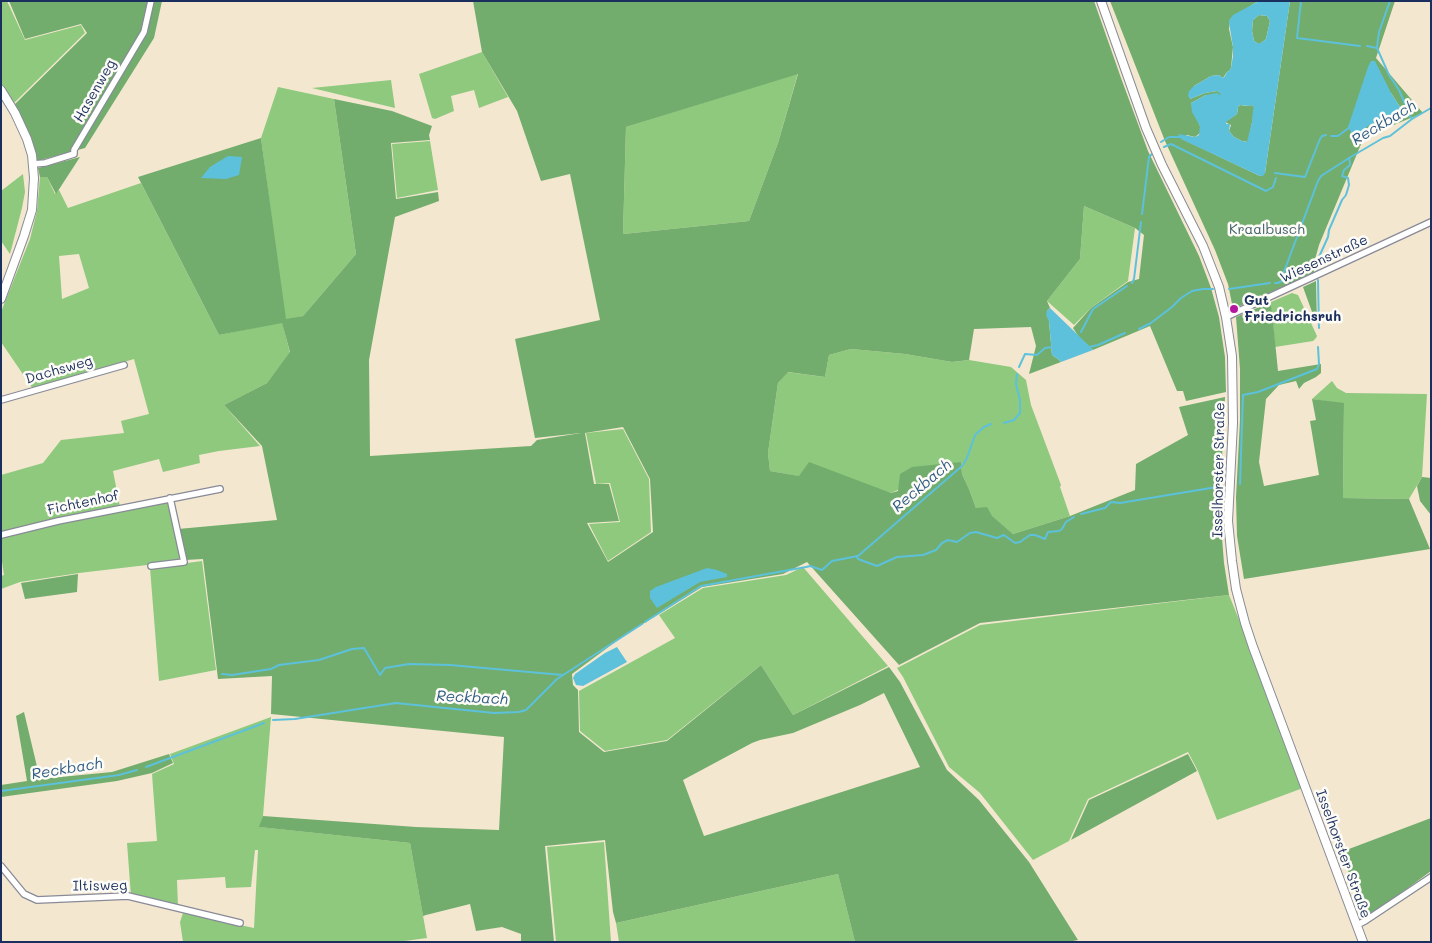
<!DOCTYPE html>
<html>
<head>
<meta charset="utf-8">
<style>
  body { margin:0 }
  #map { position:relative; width:1432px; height:943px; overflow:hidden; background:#f4e7d0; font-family:Mali,sans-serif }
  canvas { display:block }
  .frame { position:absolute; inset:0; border:2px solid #1b2f5e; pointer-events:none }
</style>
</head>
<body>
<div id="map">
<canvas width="1432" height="943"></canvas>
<div class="frame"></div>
</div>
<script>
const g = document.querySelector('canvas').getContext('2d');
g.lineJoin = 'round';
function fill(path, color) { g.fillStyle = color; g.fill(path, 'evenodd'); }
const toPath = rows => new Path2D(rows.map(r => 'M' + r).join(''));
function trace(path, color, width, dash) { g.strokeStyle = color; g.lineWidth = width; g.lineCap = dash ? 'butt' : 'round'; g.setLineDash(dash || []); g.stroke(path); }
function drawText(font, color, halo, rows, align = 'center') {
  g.font = font + ' Mali,sans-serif'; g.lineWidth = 5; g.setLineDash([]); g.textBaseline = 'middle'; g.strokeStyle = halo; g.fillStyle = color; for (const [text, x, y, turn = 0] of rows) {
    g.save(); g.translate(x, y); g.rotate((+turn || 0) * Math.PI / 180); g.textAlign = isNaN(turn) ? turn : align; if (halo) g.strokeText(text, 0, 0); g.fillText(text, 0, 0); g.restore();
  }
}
const green = toPath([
  [1,1,7,1,25,40,81,25,85,33,14,103,1,84],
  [482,52,508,97,479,108,474,90,451,96,454,111,435,119,432,118,419,74],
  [798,73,778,143,749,221,623,234,626,127],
  [391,80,395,108,312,88],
  [278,87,334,99,356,254,303,316,285,320,261,138],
  [430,141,438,190,397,198,392,144],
  [23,174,25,192,22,208,10,254,1,241,1,191],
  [40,177,47,177,55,194,59,190,68,208,141,183,219,335,282,322,290,353,267,383,224,405,260,446,219,451,199,455,200,463,163,472,159,459,113,471,120,507,1,533,1,475,43,463,61,440,124,433,121,421,149,414,134,359,33,389,1,342,1,312,30,239,37,211],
  [79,254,89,288,62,299,59,256],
  [1084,206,1135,228,1128,281,1091,308,1074,325,1047,301,1080,259],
  [1292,293,1298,295,1317,336,1316,338,1313,341,1275,347,1271,302],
  [851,349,905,354,952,362,969,360,1011,367,1026,380,1031,405,1061,485,1060,487,1070,516,1013,534,991,516,976,508,969,489,962,474,961,462,891,493,770,471,768,453,778,383,787,372,825,377,829,355],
  [1332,381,1337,388,1346,393,1427,394,1422,477,1409,499,1343,498,1344,404,1312,399],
  [623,429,649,479,651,532,608,561,589,524,620,522,610,483,596,484,586,433],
  [165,501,169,503,181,561,79,573,20,582,1,589,1,576,4,575,1,555,1,537,58,523],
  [202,561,216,670,159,681,150,568],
  [803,567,888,666,793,715,761,665,667,740,605,751,580,731,579,691,675,638,659,615,703,588,786,575],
  [1229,595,1251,649,1303,788,1217,820,1198,771,1188,752,1088,799,1069,841,1033,860,980,793,949,767,903,677,897,668,980,625],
  [271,717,263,816,260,827,410,843,427,938,397,942,183,942,180,922,183,913,254,928,258,850,255,850,251,887,226,888,225,877,177,880,178,907,131,896,127,843,157,841,152,774,174,764,170,754],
  [604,842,611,942,556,942,547,847],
  [838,874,855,942,619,942,616,923]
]);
const forest = toPath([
  [9,1,162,1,154,38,85,148,37,161,33,144,14,105,87,33,81,24,25,39],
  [473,1,1094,1,1121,78,1148,151,1199,256,1211,288,1219,317,1225,357,1226,392,1186,401,1183,391,1177,391,1150,326,1093,350,1079,337,1073,328,1091,308,1128,282,1139,279,1144,235,1135,228,1084,206,1080,259,1047,301,1050,308,1047,311,1049,321,1052,355,1058,359,1061,362,1029,374,1036,346,1031,327,974,329,969,360,952,362,905,354,851,349,829,355,825,377,788,372,778,383,768,453,770,471,799,476,809,462,891,493,898,491,900,474,912,467,961,462,962,474,969,489,976,508,987,507,992,516,1013,534,1070,516,1135,490,1136,464,1188,435,1179,407,1225,397,1222,458,1221,525,1224,563,1229,595,980,623,899,665,807,562,783,574,702,587,622,637,572,674,573,685,578,690,579,732,604,752,667,741,761,665,793,715,889,667,900,682,947,770,979,800,1029,862,1078,940,1068,942,855,942,838,874,616,923,613,912,605,840,545,846,554,942,521,942,521,934,502,927,476,931,470,904,426,915,423,916,410,843,259,827,263,816,416,827,499,830,504,737,271,714,272,676,218,679,203,559,185,560,178,529,277,520,262,446,224,405,267,383,290,352,282,323,219,335,138,177,261,138,286,319,303,316,356,254,334,99,392,111,432,126,429,135,430,140,391,143,396,199,438,192,439,201,395,217,369,360,370,456,531,446,537,440,581,433,535,438,515,339,600,320,570,174,541,181,517,111,482,52],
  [798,74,778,143,749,221,623,234,626,127],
  [623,427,650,479,653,532,608,562,587,523,619,521,609,484,594,484,585,433],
  [884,693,920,767,704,836,683,780,752,743,760,740,793,733,860,705],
  [1110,1,1259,1,1255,3,1230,19,1229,29,1233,47,1231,68,1229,71,1227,72,1223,78,1219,75,1211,76,1194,86,1190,99,1205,93,1217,91,1222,94,1220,96,1206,95,1191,103,1200,126,1200,133,1195,137,1187,135,1182,139,1260,176,1265,173,1290,1,1395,1,1376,58,1423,113,1364,137,1319,245,1314,263,1314,273,1233,309,1228,284,1215,250,1165,141],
  [1391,93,1402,110,1402,114,1392,116,1369,125],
  [1259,15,1267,16,1270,21,1266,39,1261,43,1257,43,1254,41,1252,31,1253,20],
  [1240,105,1247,106,1252,105,1255,108,1248,142,1242,141,1234,137,1229,131,1231,125,1225,122,1237,114,1238,107],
  [80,157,56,194,47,177,40,177,38,168],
  [1316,281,1317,323,1316,323,1303,287],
  [1271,302,1278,371,1321,364,1321,373,1316,377,1304,383,1299,389,1296,381,1279,385,1266,399,1259,462,1264,486,1319,475,1310,421,1316,420,1312,399,1344,403,1343,498,1409,499,1430,549,1244,579,1237,536,1236,497,1240,420,1240,369,1236,317],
  [1422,477,1431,478,1431,515,1420,501,1417,486],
  [78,574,77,592,25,599,21,583],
  [24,712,40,779,112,772,169,754,173,763,152,773,117,781,1,797,1,785,27,781,16,716],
  [1188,754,1197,771,1071,840,1089,800],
  [1431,818,1431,871,1366,919,1341,852]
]);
const water = toPath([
  [1259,1,1290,1,1265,173,1263,176,1260,176,1181,139,1178,134,1195,137,1199,135,1200,126,1192,112,1191,103,1206,95,1217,93,1220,95,1221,94,1217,91,1205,93,1190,99,1188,96,1189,91,1194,86,1211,76,1219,75,1223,78,1225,76,1227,72,1229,71,1231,68,1233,56,1233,47,1229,23,1230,19,1233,15],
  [1259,15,1267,16,1270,21,1266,39,1261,43,1257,43,1254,41,1252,31,1253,20],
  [1240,105,1249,106,1252,105,1254,108,1253,109,1252,122,1247,142,1242,141,1234,137,1229,131,1230,124,1226,124,1226,122,1237,114,1238,107],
  [1371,61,1375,61,1391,93,1402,110,1402,114,1392,116,1369,125,1355,139,1348,127,1368,67],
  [228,156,242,157,239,175,226,179,201,178,210,167],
  [1050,308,1077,334,1093,350,1061,362,1058,359,1052,355,1049,321,1046,315,1047,311],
  [707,568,717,570,727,574,727,577,700,582,657,608,650,598,650,591,656,587],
  [617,647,627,662,583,686,576,685,573,678,575,674,605,653]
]);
const stream = toPath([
  [1301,1,1297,38,1360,46],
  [1367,46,1377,48,1389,75,1399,90,1406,106,1407,112],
  [1377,47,1379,32,1390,1],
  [1401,111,1407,112,1412,119],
  [1331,136,1338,136,1350,127],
  [1161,142,1169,137,1182,137],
  [1164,147,1171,144,1266,191,1273,187,1276,178],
  [1275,173,1305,177,1320,139,1322,136,1326,135],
  [1142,214,1149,157,1152,154],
  [1317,273,1319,257,1328,237,1329,230,1342,200,1346,195,1349,185,1348,178,1342,176,1344,170,1350,165,1350,163,1349,158],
  [1318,280,1319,328],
  [1132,283,1134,279,1141,222],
  [1275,283,1278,283,1282,281,1282,277,1318,181,1321,176,1349,158,1383,138,1390,136,1412,119,1431,108],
  [1229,289,1270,283],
  [1139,329,1151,323,1172,307,1181,298,1192,291,1203,289,1213,289],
  [1081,332,1093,309,1127,286],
  [1089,347,1098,345,1125,333],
  [1019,367,1025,354,1037,355,1045,348,1053,347],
  [1004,423,1014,420,1020,413,1020,400,1016,384,1017,374],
  [1240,484,1243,395,1258,392,1317,369,1319,364,1318,347],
  [1081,514,1105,508,1111,502,1120,503,1223,486],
  [856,556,858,559,877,566,897,557,923,555,936,550,942,543,948,540,957,542,970,533,976,532,997,538,1004,535,1015,543,1020,542,1030,535,1035,535,1045,539,1048,532,1059,531,1062,529,1066,522,1074,517],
  [645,622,701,586,806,567,810,566,822,570,832,561,858,556,962,466,967,458,975,435,984,427,991,424],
  [222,674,232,675,271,669,279,665,319,660,352,649,364,648,380,675,385,668,409,664,450,665,563,675],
  [273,720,295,719,396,703,494,713,519,712,526,710,557,679,642,624],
  [146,767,264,723],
  [1,791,119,775,137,770]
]);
const street = toPath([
  [33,164,45,163,74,154,74,150,144,32,151,1],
  [1226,317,1431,222],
  [1,400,124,365],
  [1,535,58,521,220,489],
  [151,566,184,562,170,498],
  [1,866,24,894,37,900,128,896,240,923],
  [1357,925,1365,921,1431,877]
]);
const secondary = toPath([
  [1101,1,1146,128,1162,165,1203,246,1219,287,1226,317,1232,356,1233,423,1228,521,1232,561,1236,589,1245,623,1253,647,1363,942],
  [1,90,15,113,27,139,32,155,34,178,32,210,24,236,1,299]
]);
const markers = [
  [1234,309,5,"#b5179e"]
];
const streetNames = [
  ["Hasenweg",95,91,-60],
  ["Wiesenstraße",1324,259,-25],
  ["Dachsweg",59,370,-16],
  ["Isselhorster Straße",1219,470,-89],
  ["Fichtenhof",83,503,-12],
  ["Isselhorster Straße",1343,854,70],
  ["Iltisweg",100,886,-1]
];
const parkNames = [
  ["Kraalbusch",1267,230]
];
const poiNames = [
  ["Gut",1244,301],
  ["Friedrichsruh",1244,317]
];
const waterNames = [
  ["Reckbach",1384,123,-31],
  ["Reckbach",922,486,-40],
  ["Reckbach",472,698,3],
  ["Reckbach",67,769,-9]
];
fill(green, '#8ec97e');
fill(forest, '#72ad6d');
fill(water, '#5dc1db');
trace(stream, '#5dc1db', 2);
trace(street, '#888b97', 8);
trace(secondary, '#888b97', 10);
trace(street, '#fff', 5.5);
trace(secondary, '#fff', 8);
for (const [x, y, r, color] of markers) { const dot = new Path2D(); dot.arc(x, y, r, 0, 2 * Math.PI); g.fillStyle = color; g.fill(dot); trace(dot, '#fdfcf7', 2); }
drawText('14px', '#1b2f5e', '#fdfcf7', streetNames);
drawText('14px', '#3e5d68', '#fdfcf7', parkNames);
drawText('bold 14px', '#1b2f5e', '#fdfcf7', poiNames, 'left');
drawText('italic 15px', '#2f5b84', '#fdfcf7', waterNames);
</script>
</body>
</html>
